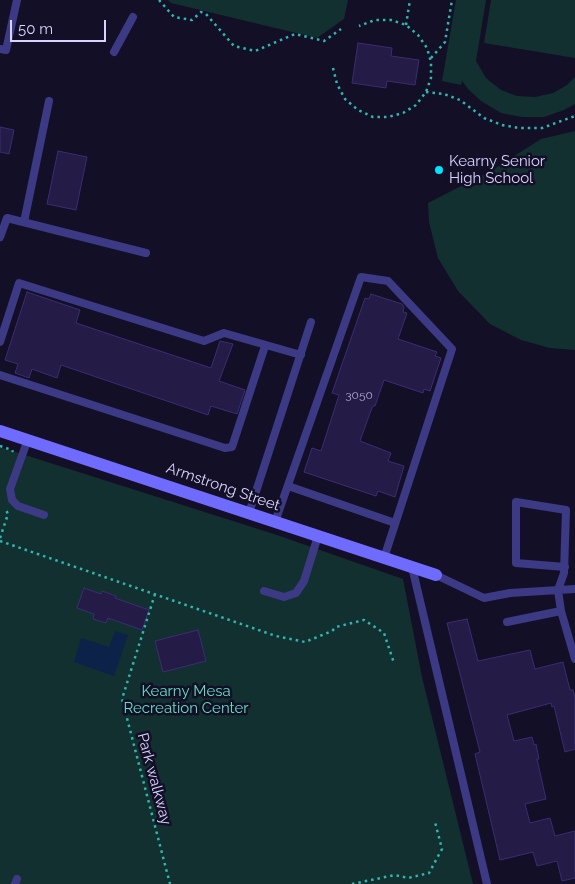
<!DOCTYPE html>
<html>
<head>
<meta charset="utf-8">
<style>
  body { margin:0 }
  #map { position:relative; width:575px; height:884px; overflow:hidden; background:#130f26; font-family:Raleway,sans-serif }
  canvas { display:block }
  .scale { position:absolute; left:10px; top:20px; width:96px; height:22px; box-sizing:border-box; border:2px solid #d9d4ff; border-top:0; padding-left:6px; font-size:15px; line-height:18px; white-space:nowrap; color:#d9d4ff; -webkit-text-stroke:4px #130f26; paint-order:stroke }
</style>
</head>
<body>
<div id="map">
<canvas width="575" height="884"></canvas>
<div class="scale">50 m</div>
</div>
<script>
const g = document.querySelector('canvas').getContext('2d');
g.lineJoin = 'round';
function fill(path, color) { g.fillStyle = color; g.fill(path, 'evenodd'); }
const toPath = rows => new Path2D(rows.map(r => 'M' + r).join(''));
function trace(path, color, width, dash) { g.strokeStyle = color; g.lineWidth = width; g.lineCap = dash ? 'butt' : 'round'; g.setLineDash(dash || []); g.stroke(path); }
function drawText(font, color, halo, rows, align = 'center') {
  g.font = font + ' Raleway,sans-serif'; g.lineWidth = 5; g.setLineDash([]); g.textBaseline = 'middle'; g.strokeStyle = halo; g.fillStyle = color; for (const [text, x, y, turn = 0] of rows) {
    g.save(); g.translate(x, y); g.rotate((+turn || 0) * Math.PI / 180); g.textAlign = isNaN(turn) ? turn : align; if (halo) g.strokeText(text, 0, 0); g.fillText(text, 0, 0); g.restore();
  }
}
const green = toPath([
  [168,0,348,0,344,19,317,38,171,3],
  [456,0,486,0,476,61,486,78,501,90,517,96,535,97,553,93,567,85,575,77,575,104,564,110,544,117,522,117,501,113,481,101,468,89,462,81,461,85,442,81],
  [491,0,575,0,575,58,484,43],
  [575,131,575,350,550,348,521,340,490,324,458,291,438,258,429,222,428,203,494,169,541,139],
  [0,447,277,535,403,579,422,677,473,884,0,884]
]);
const water = toPath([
  [115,631,128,635,114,676,74,662,81,638,109,647]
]);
const building = toPath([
  [358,43,392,48,391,56,419,60,415,85,387,81,386,88,352,83,358,43],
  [0,127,14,130,9,154,0,152,0,127],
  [58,151,87,157,76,210,47,204,58,151],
  [27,292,80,310,76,323,211,368,220,341,233,344,219,381,245,390,237,414,211,406,208,415,61,365,57,378,32,369,29,378,15,373,18,364,5,360,27,292],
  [371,294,402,304,404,307,403,312,407,313,398,339,437,352,435,356,441,358,430,391,424,389,423,393,384,380,375,406,373,406,370,413,360,441,391,453,388,461,404,466,395,497,378,491,376,496,304,472,312,448,321,451,339,395,332,393,365,298,369,299,371,294],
  [84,588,101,594,102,591,116,596,115,598,149,610,142,630,108,618,106,623,93,619,94,614,77,608,84,588],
  [467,619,478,661,530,650,535,669,563,662,570,690,573,690,575,698,575,749,565,752,554,706,552,707,551,703,507,715,514,741,532,737,534,745,536,744,539,759,537,759,546,799,525,804,530,823,550,818,555,836,575,831,575,878,562,881,557,861,537,866,533,852,500,860,475,754,480,752,447,623,467,619],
  [198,630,206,661,163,672,155,641,198,630]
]);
const path = toPath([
  [159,0,174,17,192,20,201,12,206,14,234,46,255,51,295,34,324,41,341,29],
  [406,25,410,0],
  [431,58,445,42,452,0],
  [333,68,337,84,345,99,358,110,373,117,388,117,403,113,416,105,426,92,431,78,431,62,427,48,418,35,406,25,391,20,375,20,359,26],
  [426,92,444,94,460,100,484,118,502,125,519,128,542,128,575,116],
  [0,446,12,450,13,452],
  [0,538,8,514,5,508],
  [0,541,276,636,305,642,332,631,336,627,364,620,384,633,394,663],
  [155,594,122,699,170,884],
  [352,884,395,875,408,878,429,873,442,849,435,822]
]);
const lane = toPath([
  [0,49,6,50,17,0],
  [114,52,133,17],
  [24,222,49,101],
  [0,237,7,218,146,253],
  [0,342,19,283,204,341,224,333,301,355],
  [0,375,225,448,232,447,265,346],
  [28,439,10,489,12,500,18,506,44,515],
  [288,486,395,523],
  [249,513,311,322],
  [275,522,361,277,388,281,452,349,384,558],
  [412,567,487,884],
  [565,567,516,563,516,502,566,510,564,573,558,590,561,611,575,659],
  [436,575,484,598,510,593,575,589],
  [264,591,284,597,296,593,304,581,318,536],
  [507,622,561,611],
  [15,884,17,879]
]);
const secondary = toPath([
  [0,431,436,575]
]);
const markers = [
  [439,170,5,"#00e5ff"]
];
const numberNames = [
  ["3050",359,395]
];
const poiNames = [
  ["Kearny Senior",449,161],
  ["High School",449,178]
];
const streetNames = [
  ["Armstrong Street",223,487,19],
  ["Park walkway",154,779,75]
];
const parkNames = [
  ["Kearny Mesa",186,691],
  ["Recreation Center",186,708]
];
fill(green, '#12302f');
fill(water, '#0c2248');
fill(building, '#241b47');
trace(building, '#3b2d73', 1);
trace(path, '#2fb8b0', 2.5, [2.5, 4]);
trace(lane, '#3d3a85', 8);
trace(secondary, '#6f6bff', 12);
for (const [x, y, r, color] of markers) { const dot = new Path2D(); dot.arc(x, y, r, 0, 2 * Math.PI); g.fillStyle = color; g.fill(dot); trace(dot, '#130f26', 2); }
drawText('12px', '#aca6d1', null, numberNames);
drawText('15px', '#d9d4ff', '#130f26', poiNames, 'left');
drawText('15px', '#d9d4ff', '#130f26', streetNames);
drawText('15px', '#5fe0c0', '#130f26', parkNames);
</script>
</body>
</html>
